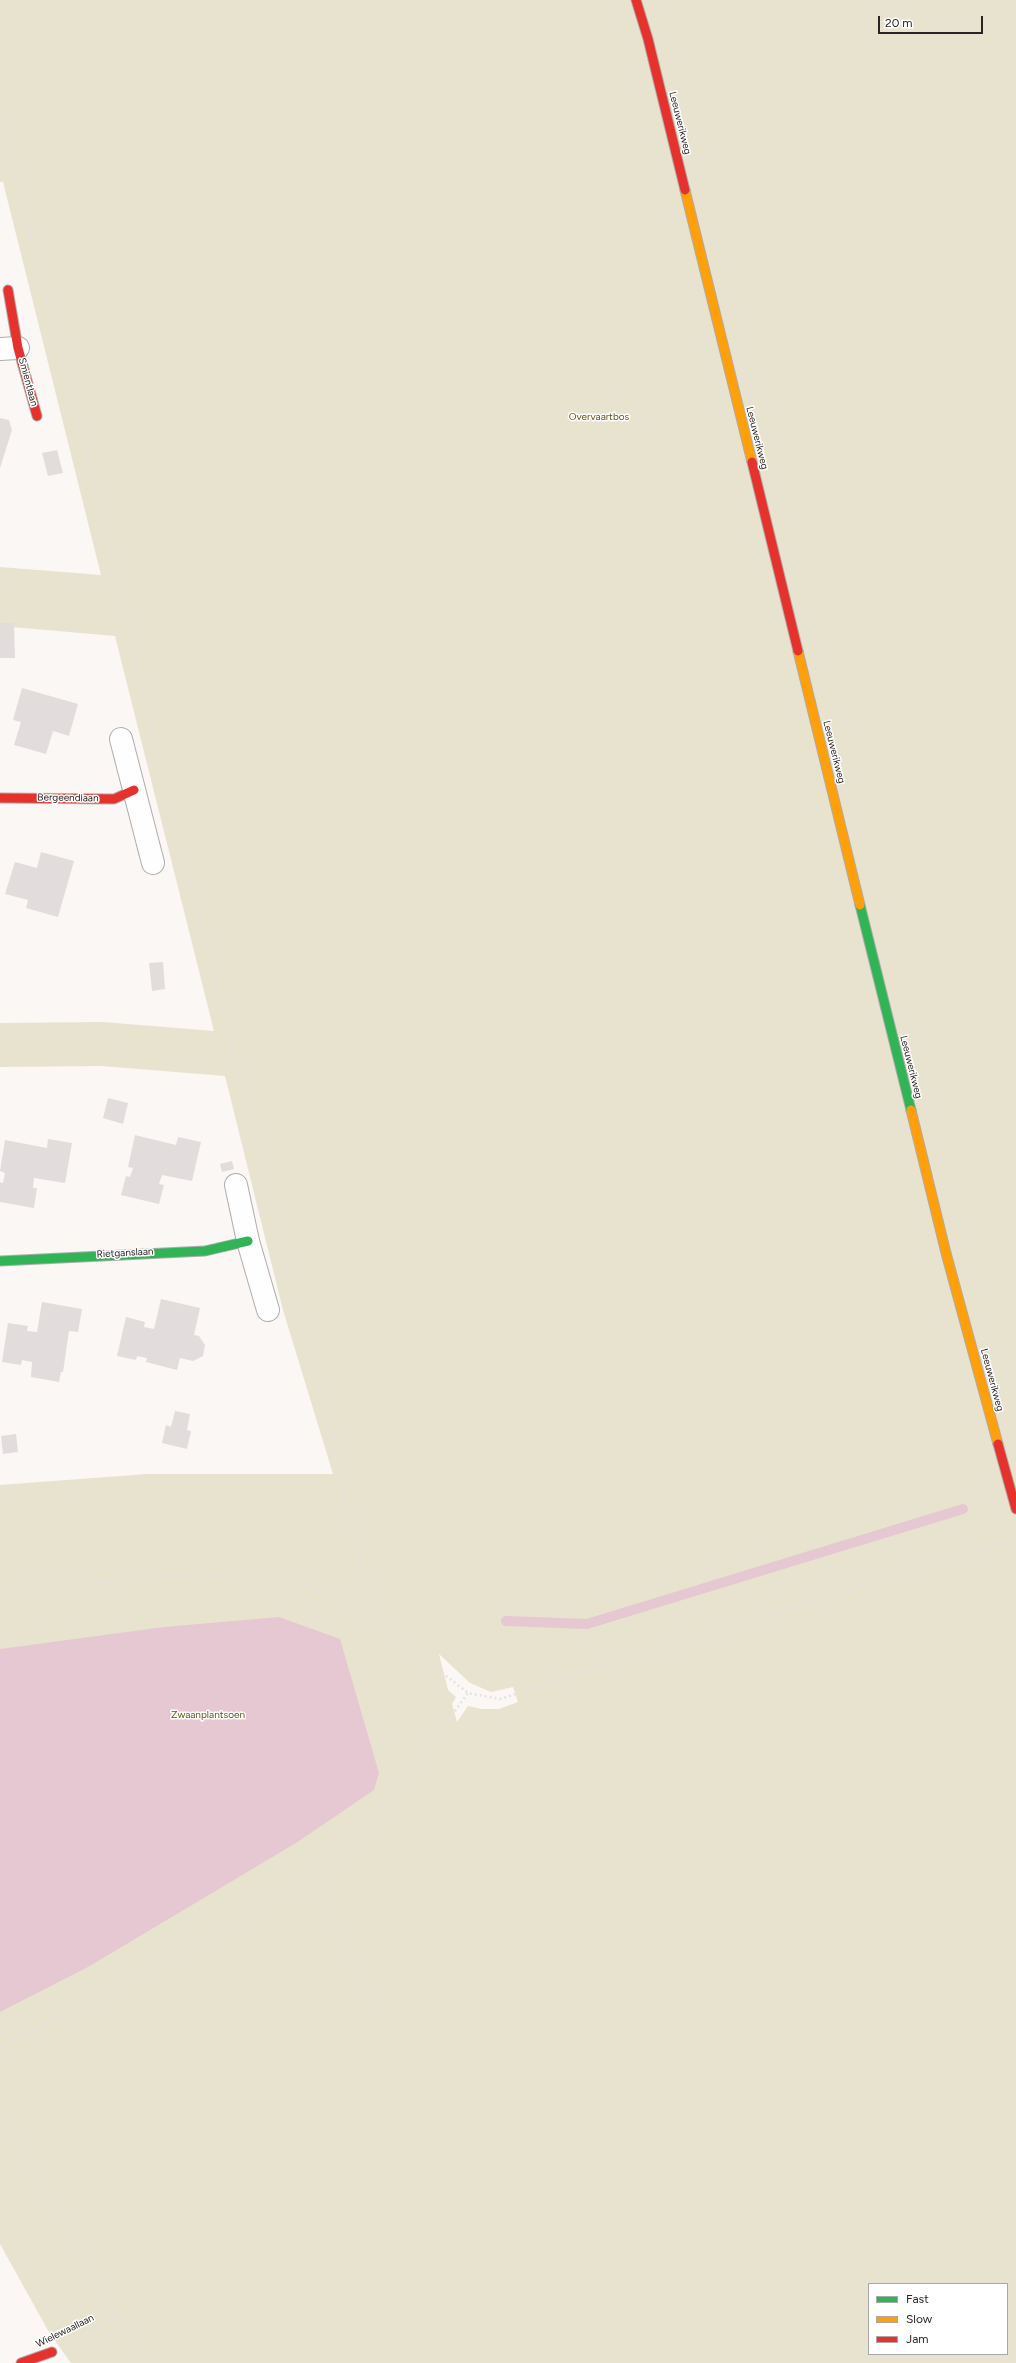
<!DOCTYPE html>
<html>
<head>
<meta charset="utf-8">
<style>
  body { margin:0 }
  #map { position:relative; width:1016px; height:2363px; overflow:hidden; background:#faf7f5; font-family:Figtree,sans-serif }
  canvas { display:block }
  .legend { position:absolute; left:868px; top:2283px; width:140px; height:72px; box-sizing:border-box; background:#fff; border:1px solid #a9a7a7; margin:0; padding:5px 7px; list-style:none; font-size:12px; color:#292422 }
  .legend li { display:flex; align-items:center; gap:8px; height:20px }
  .legend b { width:20px; border:1px solid #a9a7a7 }
  .scale { position:absolute; left:878px; top:16px; width:105px; height:18px; box-sizing:border-box; border:2px solid #292422; border-top:0; padding-left:5px; font-size:12px; line-height:14px; white-space:nowrap; color:#292422; -webkit-text-stroke:3px #fff; paint-order:stroke }
</style>
</head>
<body>
<div id="map">
<canvas width="1016" height="2363"></canvas>
<ul class="legend">
<li><b style="height:5px;background:#30b455"></b>Fast</li>
<li><b style="height:5px;background:#ff9f0a"></b>Slow</li>
<li><b style="height:5px;background:#e5322d"></b>Jam</li>
</ul>
<div class="scale">20 m</div>
</div>
<script>
const g = document.querySelector('canvas').getContext('2d');
g.lineJoin = 'round';
function fill(path, color) { g.fillStyle = color; g.fill(path, 'evenodd'); }
const toPath = rows => new Path2D(rows.map(r => 'M' + r).join(''));
function trace(path, color, width, dash) { g.strokeStyle = color; g.lineWidth = width; g.lineCap = dash ? 'butt' : 'round'; g.setLineDash(dash || []); g.stroke(path); }
function drawText(font, color, halo, rows, align = 'center') {
  g.font = font + ' Figtree,sans-serif'; g.lineWidth = 3; g.setLineDash([]); g.textBaseline = 'middle'; g.strokeStyle = halo; g.fillStyle = color; for (const [text, x, y, turn = 0] of rows) {
    g.save(); g.translate(x, y); g.rotate((+turn || 0) * Math.PI / 180); g.textAlign = isNaN(turn) ? turn : align; if (halo) g.strokeText(text, 0, 0); g.fillText(text, 0, 0); g.restore();
  }
}
const green = toPath([
  [0,0,1016,0,1016,2363,71,2363,50,2334,0,2244,0,1485,147,1474,333,1474,283,1310,225,1076,101,1066,0,1067,0,1023,103,1022,214,1031,115,636,0,626,0,567,101,575,3,182,0,182],
  [439,1654,470,1683,491,1692,513,1687,518,1702,499,1709,482,1709,468,1706,457,1722,452,1704,456,1697,448,1690],
  [869,2284,1007,2284,1007,2354,869,2354]
]);
const water = toPath([
  [279,1617,340,1639,379,1773,374,1790,296,1843,88,1967,0,2012,0,1649,164,1627]
]);
const stream = toPath([
  [506,1621,587,1624,963,1509]
]);
const building = toPath([
  [0,418,9,420,12,430,0,468],
  [57,450,63,473,48,476,42,453],
  [0,623,14,623,15,658,0,658],
  [22,688,78,704,69,736,53,731,46,754,14,745,21,722,13,720],
  [41,852,74,861,58,917,26,908,28,900,5,894,15,862,37,868],
  [163,962,165,989,152,991,149,963],
  [108,1098,128,1103,123,1124,103,1118],
  [135,1135,176,1145,178,1137,201,1142,192,1181,162,1175,159,1184,164,1185,159,1204,121,1195,126,1176,130,1177,133,1168,128,1167],
  [48,1139,72,1143,65,1183,34,1178,33,1188,37,1188,34,1208,0,1202,0,1182,3,1183,5,1173,0,1171,5,1140,47,1148],
  [232,1161,234,1169,222,1172,220,1164],
  [161,1299,200,1308,194,1335,199,1336,205,1345,203,1356,193,1361,180,1358,177,1370,146,1362,147,1358,137,1356,136,1360,117,1356,126,1317,145,1322,144,1327,154,1329],
  [42,1302,82,1309,78,1332,69,1331,63,1372,61,1372,59,1382,31,1377,32,1362,22,1360,21,1365,2,1362,8,1323,28,1326,27,1331,37,1332],
  [175,1411,190,1414,187,1430,191,1431,187,1449,162,1443,166,1425,171,1427],
  [16,1434,18,1452,3,1454,1,1436]
]);
const path = toPath([
  [0,117,116,575,153,737],
  [45,338,54,335],
  [184,860,265,1173],
  [272,1203,288,1264],
  [299,1310,375,1620],
  [0,1590,196,1574,305,1584,375,1620,468,1693,500,1699,1011,1539],
  [311,1880,371,2005],
  [0,2046,120,1988,311,1880,393,1796,468,1693],
  [0,2114,144,2363],
  [78,2338,118,2317]
]);
const street = toPath([
  [0,349,18,348],
  [121,739,153,863],
  [236,1185,248,1241,268,1310]
]);
const fast = toPath([
  [860,905,911,1110],
  [0,1261,205,1251,248,1241]
]);
const slow = toPath([
  [685,190,752,462],
  [798,651,860,905],
  [911,1110,946,1253,998,1444]
]);
const jam = toPath([
  [636,0,648,39,685,190],
  [8,290,18,348,37,416],
  [752,462,798,651],
  [0,798,114,799,134,790],
  [998,1444,1016,1509],
  [21,2363,52,2352]
]);
const streetNames = [
  ["Leeuwerikweg",680,123,76],
  ["Smientlaan",28,382,75],
  ["Leeuwerikweg",757,438,76],
  ["Leeuwerikweg",834,752,76],
  ["Bergeendlaan",68,798,1],
  ["Leeuwerikweg",911,1067,76],
  ["Rietganslaan",125,1253,-3],
  ["Leeuwerikweg",992,1380,75],
  ["Wielewaallaan",65,2331,-26]
];
const parkNames = [
  ["Overvaartbos",599,417],
  ["Zwaanplantsoen",208,1715]
];
fill(green, '#e8e3ce');
fill(water, '#e6c8d2');
trace(stream, '#e6c8d2', 10);
fill(building, '#e2dddc');
trace(street, '#afacaa', 24);
trace(fast, '#afacaa', 11);
trace(slow, '#afacaa', 11);
trace(jam, '#afacaa', 11);
trace(path, '#e5e3e2', 2.5, [2, 3]);
trace(street, '#fefefe', 22);
trace(fast, '#30b455', 9);
trace(slow, '#ff9f0a', 9);
trace(jam, '#e5322d', 9);
drawText('10px', '#292422', '#fff', streetNames);
drawText('10px', '#605315', '#fff', parkNames);
</script>
</body>
</html>
